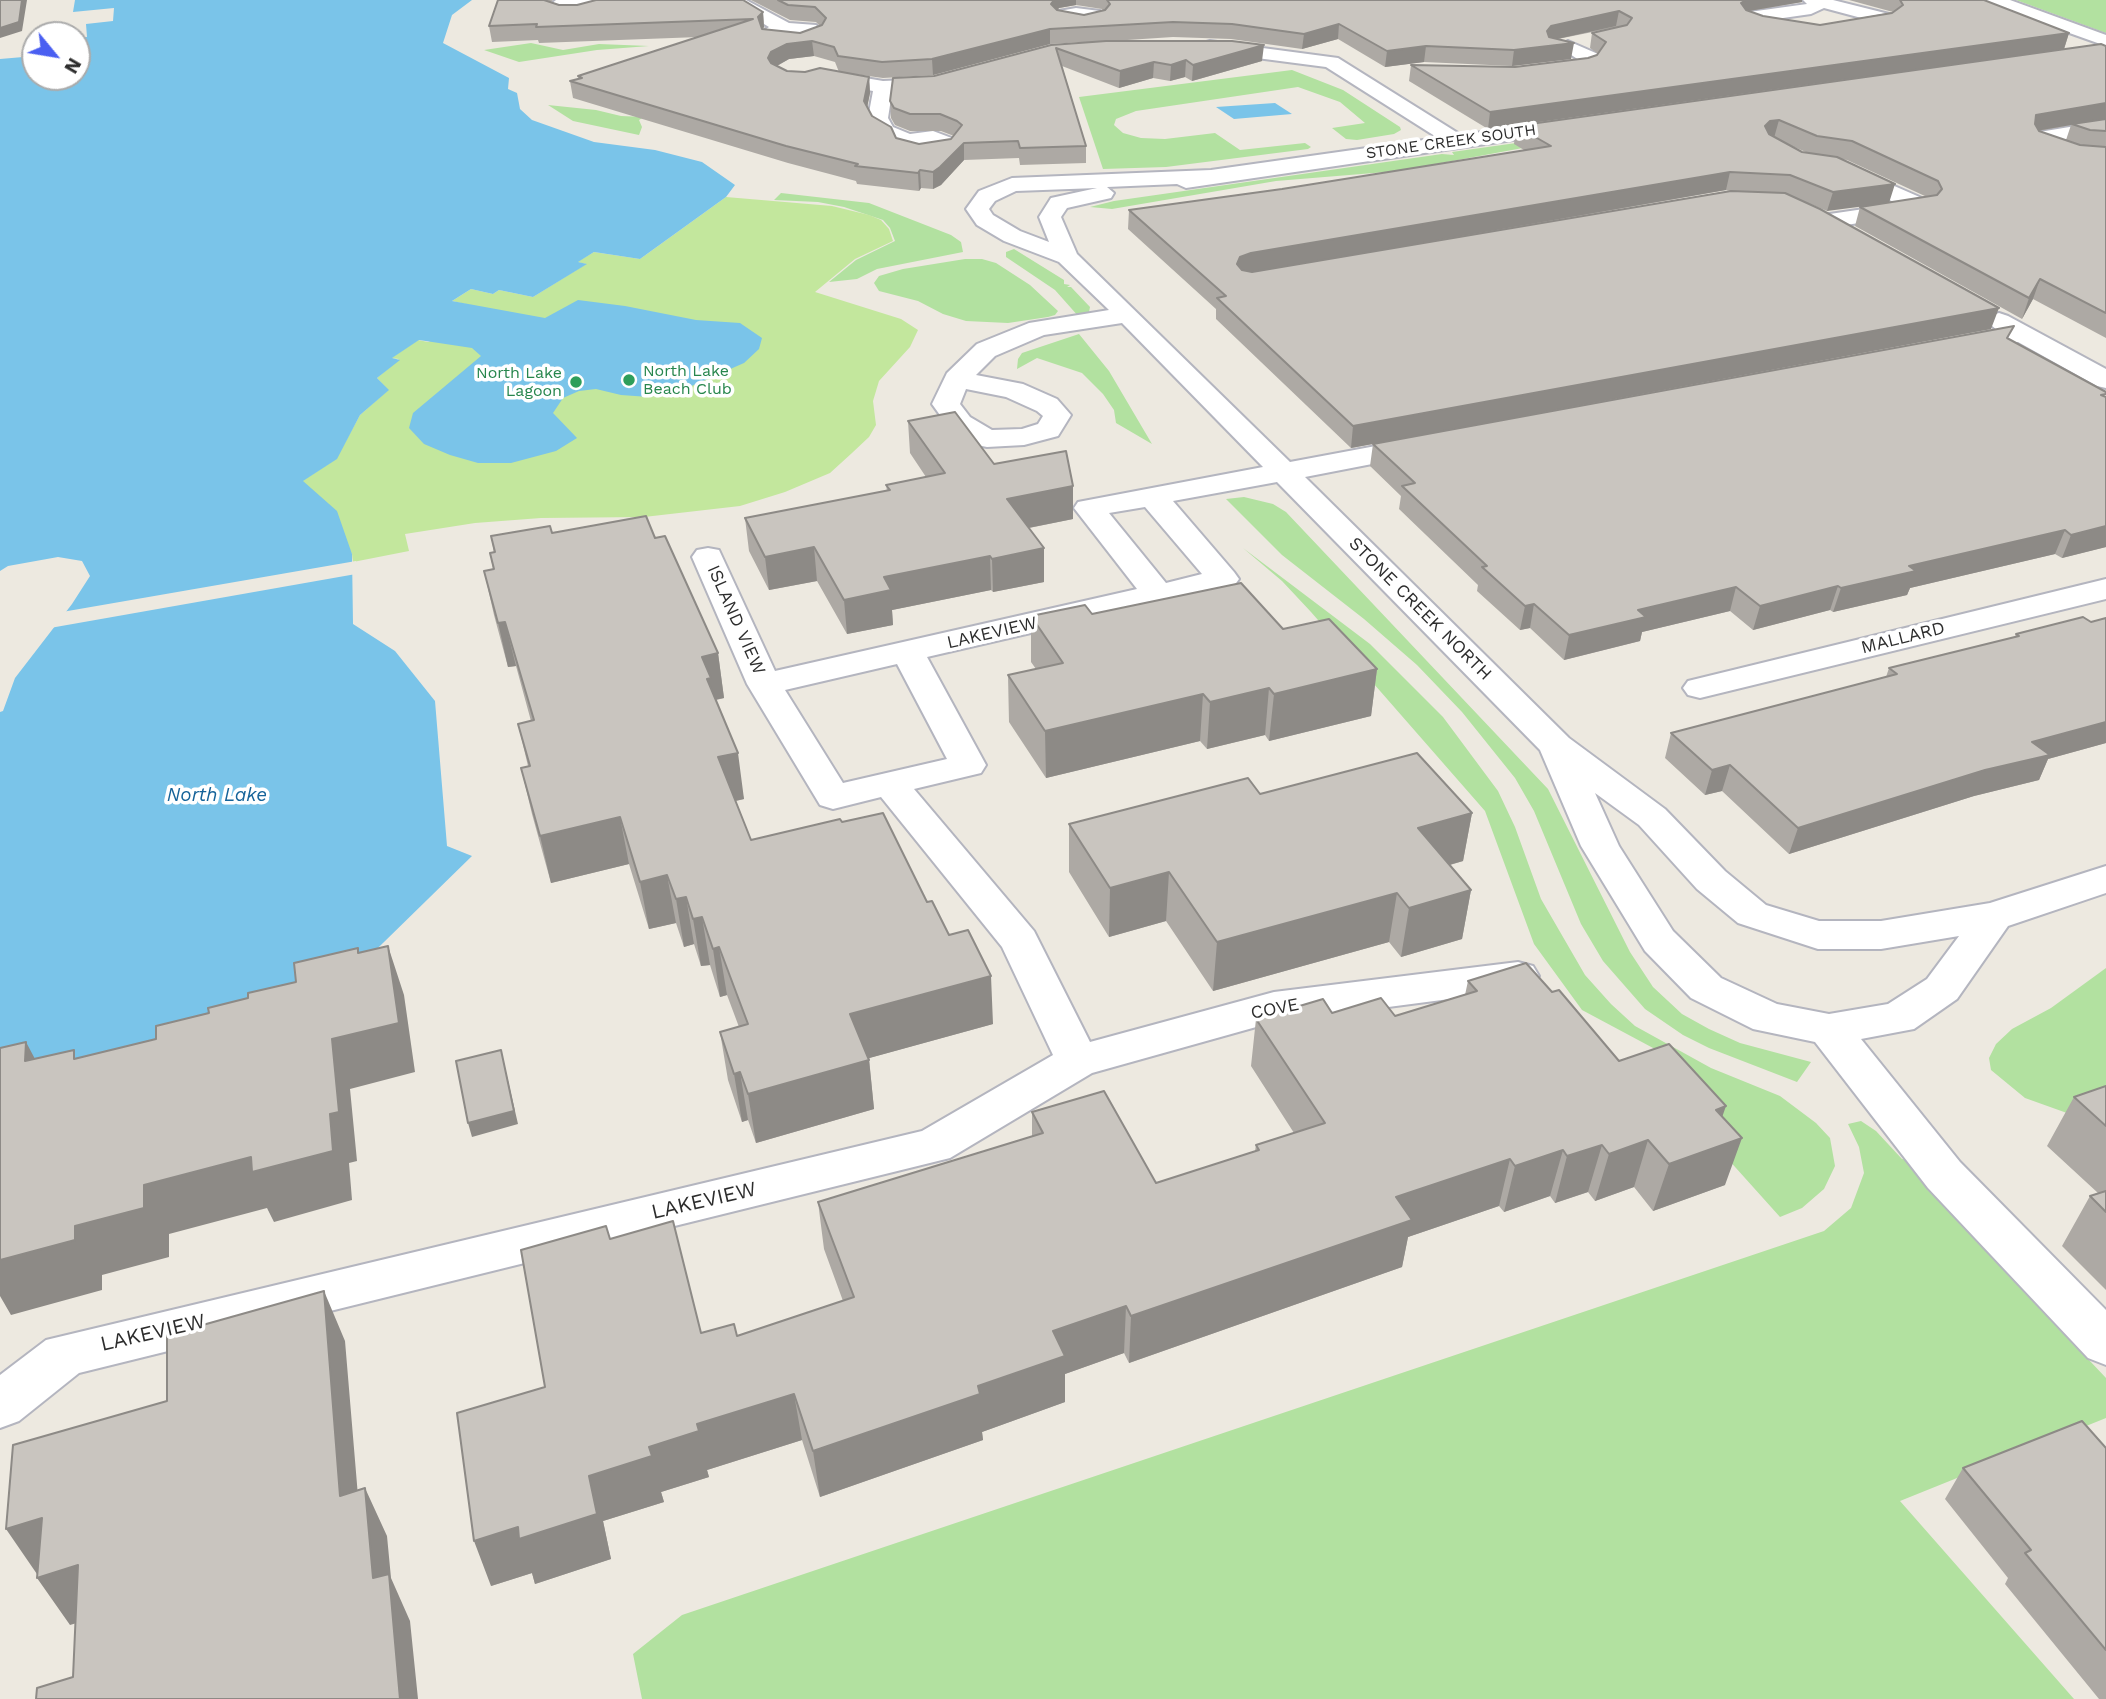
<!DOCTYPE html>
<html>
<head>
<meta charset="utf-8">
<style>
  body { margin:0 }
  #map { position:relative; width:2106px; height:1699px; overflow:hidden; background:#ede9e0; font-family:"Work Sans",sans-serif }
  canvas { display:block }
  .north { position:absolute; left:21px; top:21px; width:70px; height:70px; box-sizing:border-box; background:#fff; border:2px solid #ababab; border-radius:50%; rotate:120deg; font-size:19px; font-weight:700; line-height:28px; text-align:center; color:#2d2d2d }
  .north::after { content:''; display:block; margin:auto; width:24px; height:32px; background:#4a5ff1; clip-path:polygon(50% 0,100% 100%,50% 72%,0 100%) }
</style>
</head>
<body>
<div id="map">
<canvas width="2106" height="1699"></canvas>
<div class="north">N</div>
</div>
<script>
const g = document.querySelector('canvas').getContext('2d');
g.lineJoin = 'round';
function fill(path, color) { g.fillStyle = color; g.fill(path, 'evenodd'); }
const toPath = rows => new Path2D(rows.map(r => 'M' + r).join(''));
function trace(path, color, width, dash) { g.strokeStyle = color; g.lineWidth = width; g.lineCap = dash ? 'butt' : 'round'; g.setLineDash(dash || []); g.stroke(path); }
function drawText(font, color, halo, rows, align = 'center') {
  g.font = font + ' "Work Sans",sans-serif'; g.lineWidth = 7; g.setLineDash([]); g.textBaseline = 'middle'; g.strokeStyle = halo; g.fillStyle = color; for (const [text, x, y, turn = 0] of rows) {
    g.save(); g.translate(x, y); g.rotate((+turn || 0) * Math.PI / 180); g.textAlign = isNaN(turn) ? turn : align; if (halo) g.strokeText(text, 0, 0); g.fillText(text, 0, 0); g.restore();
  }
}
const green = toPath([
  [2016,0,2106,0,2106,33],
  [531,43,563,50,599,44,649,46,597,50,519,62,484,50],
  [1292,70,1343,90,1400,127,1401,130,1394,134,1357,140,1346,139,1332,128,1365,123,1340,102,1298,87,1136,111,1116,119,1114,125,1123,133,1141,138,1165,139,1215,133,1240,150,1305,143,1311,147,1308,149,1166,167,1103,169,1079,97],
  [1823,100,1550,143,1398,171,1276,181,1112,209,1090,207,1114,201,1442,154,1454,155,1452,152],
  [548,105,596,110,621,116,644,117,639,120,642,127,639,135,573,121],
  [781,193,869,203,951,235,961,242,963,252,877,269,857,279,829,282,856,260,895,241,890,228,883,220,844,207,818,202,774,200],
  [1014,249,1064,280,1064,284,1070,285,1067,287,1071,287,1090,307,1089,312,1079,317,1055,290,1006,257,1006,252],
  [965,259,982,259,996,263,1030,285,1058,311,1055,315,1048,317,1008,323,966,321,943,314,918,301,879,291,874,283,879,276,903,269],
  [1079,334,1109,371,1152,444,1116,423,1114,410,1103,394,1082,373,1037,358,1017,369,1018,359,1022,353],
  [1244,497,1273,504,1286,512,1548,789,1630,952,1653,987,1682,1014,1709,1029,1740,1043,1811,1062,1797,1082,1709,1048,1683,1035,1645,1009,1603,961,1581,924,1534,811,1515,778,1462,712,1417,665,1364,619,1282,555,1226,499],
  [1243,548,1370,644,1443,717,1498,791,1515,827,1541,899,1585,975,1611,1004,1635,1026,1711,1068,1780,1096,1816,1123,1830,1138,1835,1166,1824,1189,1802,1208,1780,1217,1727,1158,1725,1144,1666,1079,1683,1064,1582,1010,1534,944,1485,811,1311,612,1282,581],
  [2106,968,2106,1127,2025,1098,1991,1070,1989,1058,1996,1044,2012,1029,2051,1008],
  [1861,1121,1876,1131,1902,1159,1911,1160,1931,1180,1923,1184,2106,1378,2106,1418,1900,1501,2074,1699,642,1699,633,1654,682,1615,1824,1231,1851,1208,1864,1173,1859,1147,1848,1124]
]);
const pitch = toPath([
  [726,197,832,206,869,215,881,220,889,229,893,241,855,259,815,292,901,319,918,330,910,347,879,381,873,401,876,425,869,437,852,453,830,473,785,492,740,506,644,517,541,518,475,523,405,534,409,551,353,562,352,554,302,481,336,459,360,415,388,390,377,378,399,359,391,358,418,340,428,342,502,312,452,301,471,289,493,294,499,290,533,297,586,264,577,262,594,252,640,259]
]);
const water = toPath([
  [75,0,472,0,452,15,443,43,509,78,508,89,517,93,520,109,532,120,594,142,655,150,702,162,735,185,726,197,640,259,594,252,578,262,587,264,533,297,499,290,493,294,471,289,452,301,545,318,578,300,625,306,696,320,740,323,762,338,759,349,744,363,687,388,649,397,621,395,596,389,579,391,563,398,553,413,577,438,556,451,511,463,478,463,450,455,424,444,409,428,413,413,481,356,472,348,419,340,392,358,400,360,377,378,389,390,360,415,337,459,303,481,337,511,352,554,353,624,395,651,435,701,447,846,472,856,339,986,0,1089,0,712,3,711,15,678,72,604,90,576,82,561,58,557,8,566,0,571,0,59,35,56,35,77,77,77,77,38,87,37,86,24,113,21,114,8,73,12],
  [1275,103,1292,114,1234,119,1216,107]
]);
const pier = toPath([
  [356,561,356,574,50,628,62,612]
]);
const minor = toPath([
  [556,0,599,0,605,5,598,13,579,18,562,18,545,9,556,0],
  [724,0,746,0,789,23,816,25,825,34,822,38,801,46,783,46,764,42,762,32,769,27,724,0],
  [786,33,801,34,780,35,786,33],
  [1803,0,1833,0,1893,15,1896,19,1889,27,1847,33,1838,28,1841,24,1869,20,1824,8,1811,14,1769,20,1791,24,1794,28,1791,32,1785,33,1760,29,1740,17,1749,12,1807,4,1803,0],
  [1985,0,2010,0,2106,35,2106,46,1988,4,1985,0],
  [1076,8,1100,11,1107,19,1104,23,1084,28,1057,23,1054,19,1059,11,1076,8],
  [1210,41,1338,58,1461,135,1567,120,1574,122,1577,126,1574,130,1567,132,1186,188,1177,184,1107,187,1114,193,1111,198,1067,208,1061,217,1077,254,1290,462,1424,437,1434,440,1438,446,1434,452,1305,477,1569,738,1665,809,1725,871,1766,905,1819,921,1881,921,1990,903,2106,866,2106,893,2008,926,1957,999,1914,1029,1861,1039,1960,1162,2106,1310,2106,1365,2088,1358,1928,1188,1815,1042,1753,1029,1691,998,1645,951,1581,846,1540,750,1277,482,1173,501,1234,572,1239,579,1234,586,927,657,986,765,981,773,914,789,1034,931,1090,1042,1274,992,1518,962,1533,966,1539,976,1533,986,1518,990,1274,1022,1092,1073,950,1158,79,1373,19,1421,0,1428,0,1375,46,1340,922,1131,1053,1055,1002,947,881,797,833,809,820,805,747,684,692,557,697,550,708,548,719,550,775,671,1137,589,1074,508,1078,502,1263,467,1122,323,1044,335,995,356,976,375,1023,384,1057,399,1071,415,1058,436,1024,445,987,447,977,445,950,429,932,404,947,373,977,344,1029,323,1109,310,1059,262,1004,241,977,225,966,209,979,191,1012,178,1211,170,1438,138,1326,67,1203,51,1201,47,1203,43,1210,41],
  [1097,188,1051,198,1039,217,1049,242,1020,231,993,215,989,209,995,201,1016,191,1097,188],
  [966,389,1006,397,1037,411,1043,416,1038,424,1022,429,992,430,970,417,960,404,966,389],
  [1145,507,1202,574,1166,583,1109,513,1145,507],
  [897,664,947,759,843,783,785,690,897,664],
  [1595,793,1639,825,1697,889,1738,923,1818,949,1881,949,1959,936,1927,979,1888,1004,1829,1014,1777,1004,1721,978,1673,931,1619,846,1595,793],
  [1568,41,1598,54,1600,58,1592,69,1545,76,1538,74,1536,70,1538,66,1579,60,1559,47,1568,41],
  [824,71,883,81,951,78,954,82,944,88,892,92,888,118,893,127,910,134,933,131,957,140,960,144,951,154,944,156,919,159,898,153,894,142,878,135,868,118,873,91,817,81,814,77,824,71],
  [931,143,934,145,915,145,931,143],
  [2106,121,2106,133,2055,141,2083,151,2106,152,2106,164,2074,161,2034,147,2031,143,2033,133,2106,121],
  [1844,164,1931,202,1934,207,1931,212,1923,214,1824,228,1816,226,1813,221,1816,216,1898,204,1836,175,1833,170,1836,165,1844,164],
  [1999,313,2008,316,2106,369,2106,388,2097,386,2018,342,1958,353,1949,350,1945,345,1949,340,1997,330,1986,321,1990,316,1999,313],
  [2106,579,2106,599,1700,698,1688,695,1683,688,1688,681,2106,579]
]);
const wall = toPath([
  [498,0,553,0,550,2,559,5,763,12,764,27,763,29,800,33,820,26,816,22,790,20,751,0,1802,0,1802,2,1749,11,1763,16,1820,25,1893,12,1849,0,1984,0,2069,33,2064,49,1488,129,1409,81,1411,65,1515,67,1588,58,1598,54,1590,48,1592,33,1617,27,1558,39,1571,59,1512,66,1424,62,1385,67,1338,39,1302,49,1231,39,1173,37,1112,41,1262,61,1192,81,1185,77,1170,81,1153,78,1119,88,1062,66,1086,146,1086,163,1020,165,1019,158,964,160,941,185,933,189,921,188,919,191,857,184,856,181,788,163,573,98,570,81,579,79,578,76,699,37,539,43,538,40,492,42,489,26],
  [1076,5,1102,9,1103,11,1084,15,1057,10,1059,8],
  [1083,42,934,76,890,101,891,118,895,125,910,131,941,131,954,136,951,139,919,144,896,138,872,116,867,107,870,93,869,77,787,71,777,66,789,59,814,56,835,62,839,72,883,78,933,75,1050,44],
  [2106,46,2106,338,2033,299,2022,319,1855,226,1860,207,1927,197,1847,160,1841,159,1895,184,1827,211,1808,203,1991,329,1351,448,1216,319,1216,309,1128,229,1129,210,1282,189,1524,150,1514,144,1516,126],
  [2071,125,2066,140,2039,131],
  [1783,142,1792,146,1808,153,1802,152],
  [1726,190,1730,191,1455,238],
  [2009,339,2106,547,2062,558,2055,554,1910,588,1907,595,1833,612,1830,610,1753,630,1730,611,1642,632,1640,641,1564,660,1530,628,1520,630,1477,591,1478,585,1399,509,1401,496,1370,466,1373,444],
  [908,421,994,464,1073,519,1029,528,1044,548,1044,582,993,592,991,590,892,610,893,625,847,634,817,581,769,590,749,551,745,518,887,491,886,485,926,477,910,453],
  [552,533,655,538,718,653,724,698,716,700,744,799,736,801,751,840,842,822,927,902,993,1024,869,1058,874,1109,756,1143,748,1120,742,1122,728,1080,720,1032,739,1027,727,995,720,997,710,965,701,966,694,944,684,947,676,923,649,929,629,864,551,883,532,814,521,768,528,766,518,724,531,721,516,666,508,667,494,615,484,571,493,569,490,553,494,553,491,536],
  [1092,614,1283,629,1377,669,1371,716,1269,741,1265,735,1207,749,1200,741,1046,778,1009,722,1008,675,1036,669,1031,662,1031,616],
  [2106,618,2106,743,2048,759,2039,780,1974,796,1789,854,1722,791,1705,795,1665,758,1671,733,1886,677,1889,668,2015,637,2016,634,2091,622],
  [1260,794,1472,813,1463,861,1450,865,1471,890,1462,939,1401,957,1389,942,1213,991,1166,921,1109,937,1069,872,1069,824],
  [1468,981,1552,992,1619,1061,1722,1116,1725,1185,1653,1211,1634,1187,1595,1201,1588,1192,1555,1203,1550,1196,1504,1212,1499,1206,1408,1237,1402,1267,1129,1363,1124,1353,1065,1374,1065,1402,982,1432,983,1440,820,1497,802,1440,707,1470,709,1477,661,1492,664,1502,603,1521,611,1559,535,1584,532,1573,491,1586,545,1387,610,1239,701,1333,737,1336,843,1301,824,1249,818,1202,1032,1137,1032,1112,1156,1183,1255,1151,1256,1145,1294,1133,1251,1066,1256,1019,1332,1013,1395,1016,1465,995],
  [2106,1086,2106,1290,2062,1246,2090,1196,2098,1193,2047,1146,2074,1097],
  [2106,1448,2106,1699,2099,1699,2005,1584,2008,1578,1945,1499,1963,1468]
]);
const shadedWall = toPath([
  [22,0,27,0,22,31,0,38,0,28],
  [1054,0,1076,0,1076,5,1059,8,1051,19,1051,4],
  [1746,0,1802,0,1802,2,1749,11,1737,18,1741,3],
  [1619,11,1616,26,1548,41,1574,43,1571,59,1512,66,1514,50,1547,31,1551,26],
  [763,12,764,27,759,33,758,17],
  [1339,24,1338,39,1302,49,1304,34],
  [1050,29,1050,44,933,75,932,59],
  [2069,33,2064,49,1488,129,1490,112],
  [812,41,814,56,789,59,773,68,768,58,771,52,787,44],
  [1264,45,1262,61,1192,81,1193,65],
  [1426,46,1424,62,1385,67,1387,51],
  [1186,60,1185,77,1170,81,1171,65],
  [1154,62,1153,78,1119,88,1120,71],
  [869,77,870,93,865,118,864,101],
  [2106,103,2106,119,2072,124,2071,125,2030,132,2036,115],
  [1779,120,1774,138,1765,139,1765,126,1770,121],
  [964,143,964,160,941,185,933,189,933,172],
  [920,170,921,188,919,191,918,173],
  [1730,172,1726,190,1249,273,1239,277,1237,264,1240,257,1251,253],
  [1895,184,1889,203,1827,211,1833,192],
  [2040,279,2033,299,2022,319,2029,298],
  [1999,308,1991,329,1351,448,1353,426],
  [1073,486,1073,519,1008,532,1007,499],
  [2106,526,2106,547,2062,558,2071,535],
  [2065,530,2055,554,1910,588,1907,595,1833,612,1841,588,1909,566],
  [814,547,817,581,769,590,765,557],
  [1044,548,1044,582,993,592,992,559],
  [990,556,991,590,892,610,893,625,847,634,844,600,884,577],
  [1838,586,1830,610,1753,630,1760,606],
  [1736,587,1730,611,1642,632,1640,641,1564,660,1569,635,1638,610],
  [1534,604,1530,628,1520,630,1525,606],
  [505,622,516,666,508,667,498,623],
  [718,653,724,698,714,700,714,724,702,657],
  [1377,669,1371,716,1269,741,1274,694],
  [1269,688,1265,735,1207,749,1210,702],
  [1203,694,1200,741,1046,778,1045,731],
  [2106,722,2106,743,2048,759,2039,780,1974,796,1789,854,1798,828,2032,742],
  [738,753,744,799,725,803,718,757],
  [1730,765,1722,791,1705,795,1712,770],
  [1472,813,1463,861,1410,876,1418,828],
  [620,817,629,864,551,883,540,836],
  [1169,872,1166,921,1109,937,1110,888],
  [667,875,676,923,649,929,640,882],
  [1471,890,1462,939,1401,957,1409,908],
  [1397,893,1389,942,1213,991,1217,942],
  [686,897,694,944,684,947,676,899],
  [702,917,710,965,701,966,693,919],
  [388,946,404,995,415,1072,350,1089,357,1161,349,1163,352,1200,274,1222,267,1208,169,1234,169,1257,102,1275,102,1290,11,1315,0,1296,0,1260,75,1226,144,1185,330,1114,332,1039],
  [719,947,727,995,720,997,713,949],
  [991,976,993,1024,855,1062,850,1014],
  [26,1042,52,1091,25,1061],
  [501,1050,518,1124,472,1137,468,1123],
  [869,1060,874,1109,756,1143,748,1094],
  [740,1072,748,1120,742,1122,734,1074],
  [1726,1106,1711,1149,1742,1138,1725,1185,1653,1211,1669,1164,1716,1110],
  [1648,1140,1634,1187,1595,1201,1609,1154],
  [1602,1145,1588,1192,1555,1203,1567,1156],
  [1563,1150,1550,1196,1504,1212,1515,1166],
  [1510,1159,1499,1206,1408,1237,1402,1267,1129,1363,1131,1316,1396,1197],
  [324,1291,345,1341,362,1544,340,1496],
  [1126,1306,1124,1353,1065,1374,1065,1402,982,1432,983,1440,820,1497,813,1451,978,1386,1053,1331],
  [794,1394,802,1440,707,1470,709,1477,661,1492,664,1502,603,1521,611,1559,535,1584,532,1573,491,1586,474,1541,589,1476,697,1424],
  [365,1488,387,1536,391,1578,410,1621,418,1699,400,1699,373,1578],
  [42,1518,39,1577,6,1529],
  [78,1565,110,1613,70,1625,37,1578]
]);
const building = toPath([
  [0,0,22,0,19,22,0,28,0,0],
  [498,0,544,0,559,5,577,5,596,0,743,0,763,12,758,17,762,29,800,33,822,25,826,18,815,7,788,5,778,0,1054,0,1051,4,1057,10,1084,15,1105,10,1110,4,1107,0,1746,0,1741,3,1746,10,1763,16,1820,25,1892,13,1903,5,1900,0,1984,0,2069,33,1490,112,1411,65,1515,67,1588,58,1597,55,1606,42,1592,33,1627,25,1632,18,1619,11,1551,26,1547,31,1549,37,1574,43,1514,50,1426,46,1387,51,1339,24,1304,34,1232,24,1173,22,1050,29,932,59,882,62,838,56,834,47,812,41,787,44,771,52,768,58,771,63,787,71,805,72,820,68,869,77,864,101,872,116,891,127,896,138,919,144,951,139,962,125,957,121,940,114,910,114,894,108,890,101,893,78,934,76,1051,45,1106,41,1232,41,1264,45,1193,65,1186,60,1171,65,1154,62,1120,71,1056,48,1086,146,1020,148,1018,141,964,143,940,167,933,172,920,170,918,173,855,166,858,164,786,146,570,81,582,78,578,76,753,19,536,27,537,24,489,26,498,0],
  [2101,44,2106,46,2106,103,2036,115,2035,124,2039,131,2080,145,2106,147,2106,313,2040,279,2029,298,1860,207,1937,195,1942,189,1938,181,1852,141,1817,136,1779,120,1770,121,1765,126,1769,134,1802,152,1837,157,1895,184,1833,192,1790,175,1730,172,1251,253,1240,257,1237,264,1242,270,1252,272,1731,191,1785,193,1820,209,1999,308,1353,426,1217,298,1226,296,1129,210,1282,189,1551,146,1516,126,2101,44],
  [2106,119,2106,131,2090,130,2072,124,2106,119],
  [2014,326,2007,338,2106,392,2106,394,2101,395,2106,397,2106,526,2071,535,2065,530,1909,566,1916,571,1841,588,1838,586,1760,606,1736,587,1638,610,1646,617,1569,635,1534,604,1525,606,1482,567,1487,566,1402,486,1415,483,1373,444,2014,326],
  [955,412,994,464,1066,451,1073,486,1007,499,1044,548,992,559,990,556,884,577,891,590,844,600,814,547,765,557,745,518,890,490,886,485,945,473,908,421,955,412],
  [646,516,655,538,665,536,718,653,702,657,711,678,707,679,738,753,718,757,751,840,840,819,842,822,883,813,927,902,932,901,949,935,968,930,991,976,850,1014,869,1060,748,1094,740,1072,734,1074,720,1032,748,1024,719,947,713,949,702,917,693,919,686,897,676,899,667,875,640,882,620,817,540,836,521,768,530,766,518,724,534,720,505,622,498,623,484,571,494,569,490,553,495,552,491,536,550,526,552,533,646,516],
  [1241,583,1283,629,1329,619,1377,669,1274,694,1269,688,1210,702,1203,694,1045,731,1008,675,1063,663,1031,616,1085,605,1092,614,1241,583],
  [2083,617,2091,622,2106,618,2106,722,2032,742,2050,755,1985,770,1798,828,1730,765,1712,770,1671,733,1897,674,1889,668,2019,636,2016,634,2083,617],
  [1417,753,1472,813,1418,828,1471,890,1409,908,1397,893,1217,942,1169,872,1110,888,1069,824,1248,778,1260,794,1417,753],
  [388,946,399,1023,332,1039,339,1112,330,1114,333,1151,252,1172,251,1157,144,1185,144,1208,75,1226,75,1240,0,1260,0,1048,26,1042,25,1061,74,1050,74,1059,156,1039,156,1026,209,1013,208,1008,248,998,248,993,296,982,294,963,358,948,358,953,388,946],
  [1526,963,1552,992,1559,990,1619,1061,1669,1044,1726,1106,1716,1110,1742,1138,1669,1164,1648,1140,1609,1154,1602,1145,1567,1156,1563,1150,1515,1166,1510,1159,1396,1197,1412,1220,1131,1316,1126,1306,1053,1331,1065,1356,978,1386,980,1394,813,1451,794,1394,697,1424,699,1431,649,1447,652,1456,589,1476,597,1514,519,1539,518,1527,474,1541,457,1413,545,1387,521,1250,606,1226,610,1239,673,1221,701,1333,734,1324,737,1336,854,1297,818,1202,1043,1133,1032,1112,1104,1091,1156,1183,1259,1150,1256,1145,1325,1123,1256,1019,1323,999,1332,1013,1381,998,1395,1016,1477,991,1468,981,1526,963],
  [501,1050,514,1111,468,1123,456,1061,501,1050],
  [2106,1086,2106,1126,2074,1097,2106,1086],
  [2106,1191,2106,1212,2090,1196,2106,1191],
  [324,1291,340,1496,365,1488,373,1578,389,1574,400,1699,36,1699,37,1688,73,1677,78,1565,37,1578,42,1518,6,1529,13,1445,167,1401,167,1335,324,1291],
  [2082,1421,2106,1448,2106,1650,2025,1553,2031,1550,1963,1468,2082,1421]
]);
const markers = [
  [629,380,7,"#2e9e5b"],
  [576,382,7,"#2e9e5b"]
];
const farStreetnames = [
  ["STONE CREEK SOUTH",1451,142,-8]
];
const farLeisurenames = [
  ["North Lake",643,371],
  ["Beach Club",643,389],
  ["North Lake",562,373,"right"],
  ["Lagoon",562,391,"right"]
];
const streetNames = [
  ["STONE CREEK NORTH",1420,609,45],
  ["ISLAND VIEW",736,620,66],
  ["LAKEVIEW",992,633,-13],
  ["MALLARD",1903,638,-14],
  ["COVE",1275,1009,-11]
];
const waterNames = [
  ["North Lake",217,795]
];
const nearStreetnames = [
  ["LAKEVIEW",704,1201,-13],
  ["LAKEVIEW",153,1333,-13]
];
fill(green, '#b2e1a0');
fill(pitch, '#c3e79d');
fill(water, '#7ac4e9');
fill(pier, '#ede9e0');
trace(minor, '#b4b5bf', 4);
fill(minor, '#fff');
fill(wall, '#ada9a4');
fill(shadedWall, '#8d8a86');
fill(building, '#c9c5bf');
trace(building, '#8d8a86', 2);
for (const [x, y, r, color] of markers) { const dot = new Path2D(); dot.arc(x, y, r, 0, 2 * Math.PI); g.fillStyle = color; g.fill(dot); trace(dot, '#fff', 2.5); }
drawText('16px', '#2d2d2d', '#fff', farStreetnames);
drawText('16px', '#27864d', '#fff', farLeisurenames, 'left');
drawText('18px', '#2d2d2d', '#fff', streetNames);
drawText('italic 19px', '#156399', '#fff', waterNames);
drawText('21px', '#2d2d2d', '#fff', nearStreetnames);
</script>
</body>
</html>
